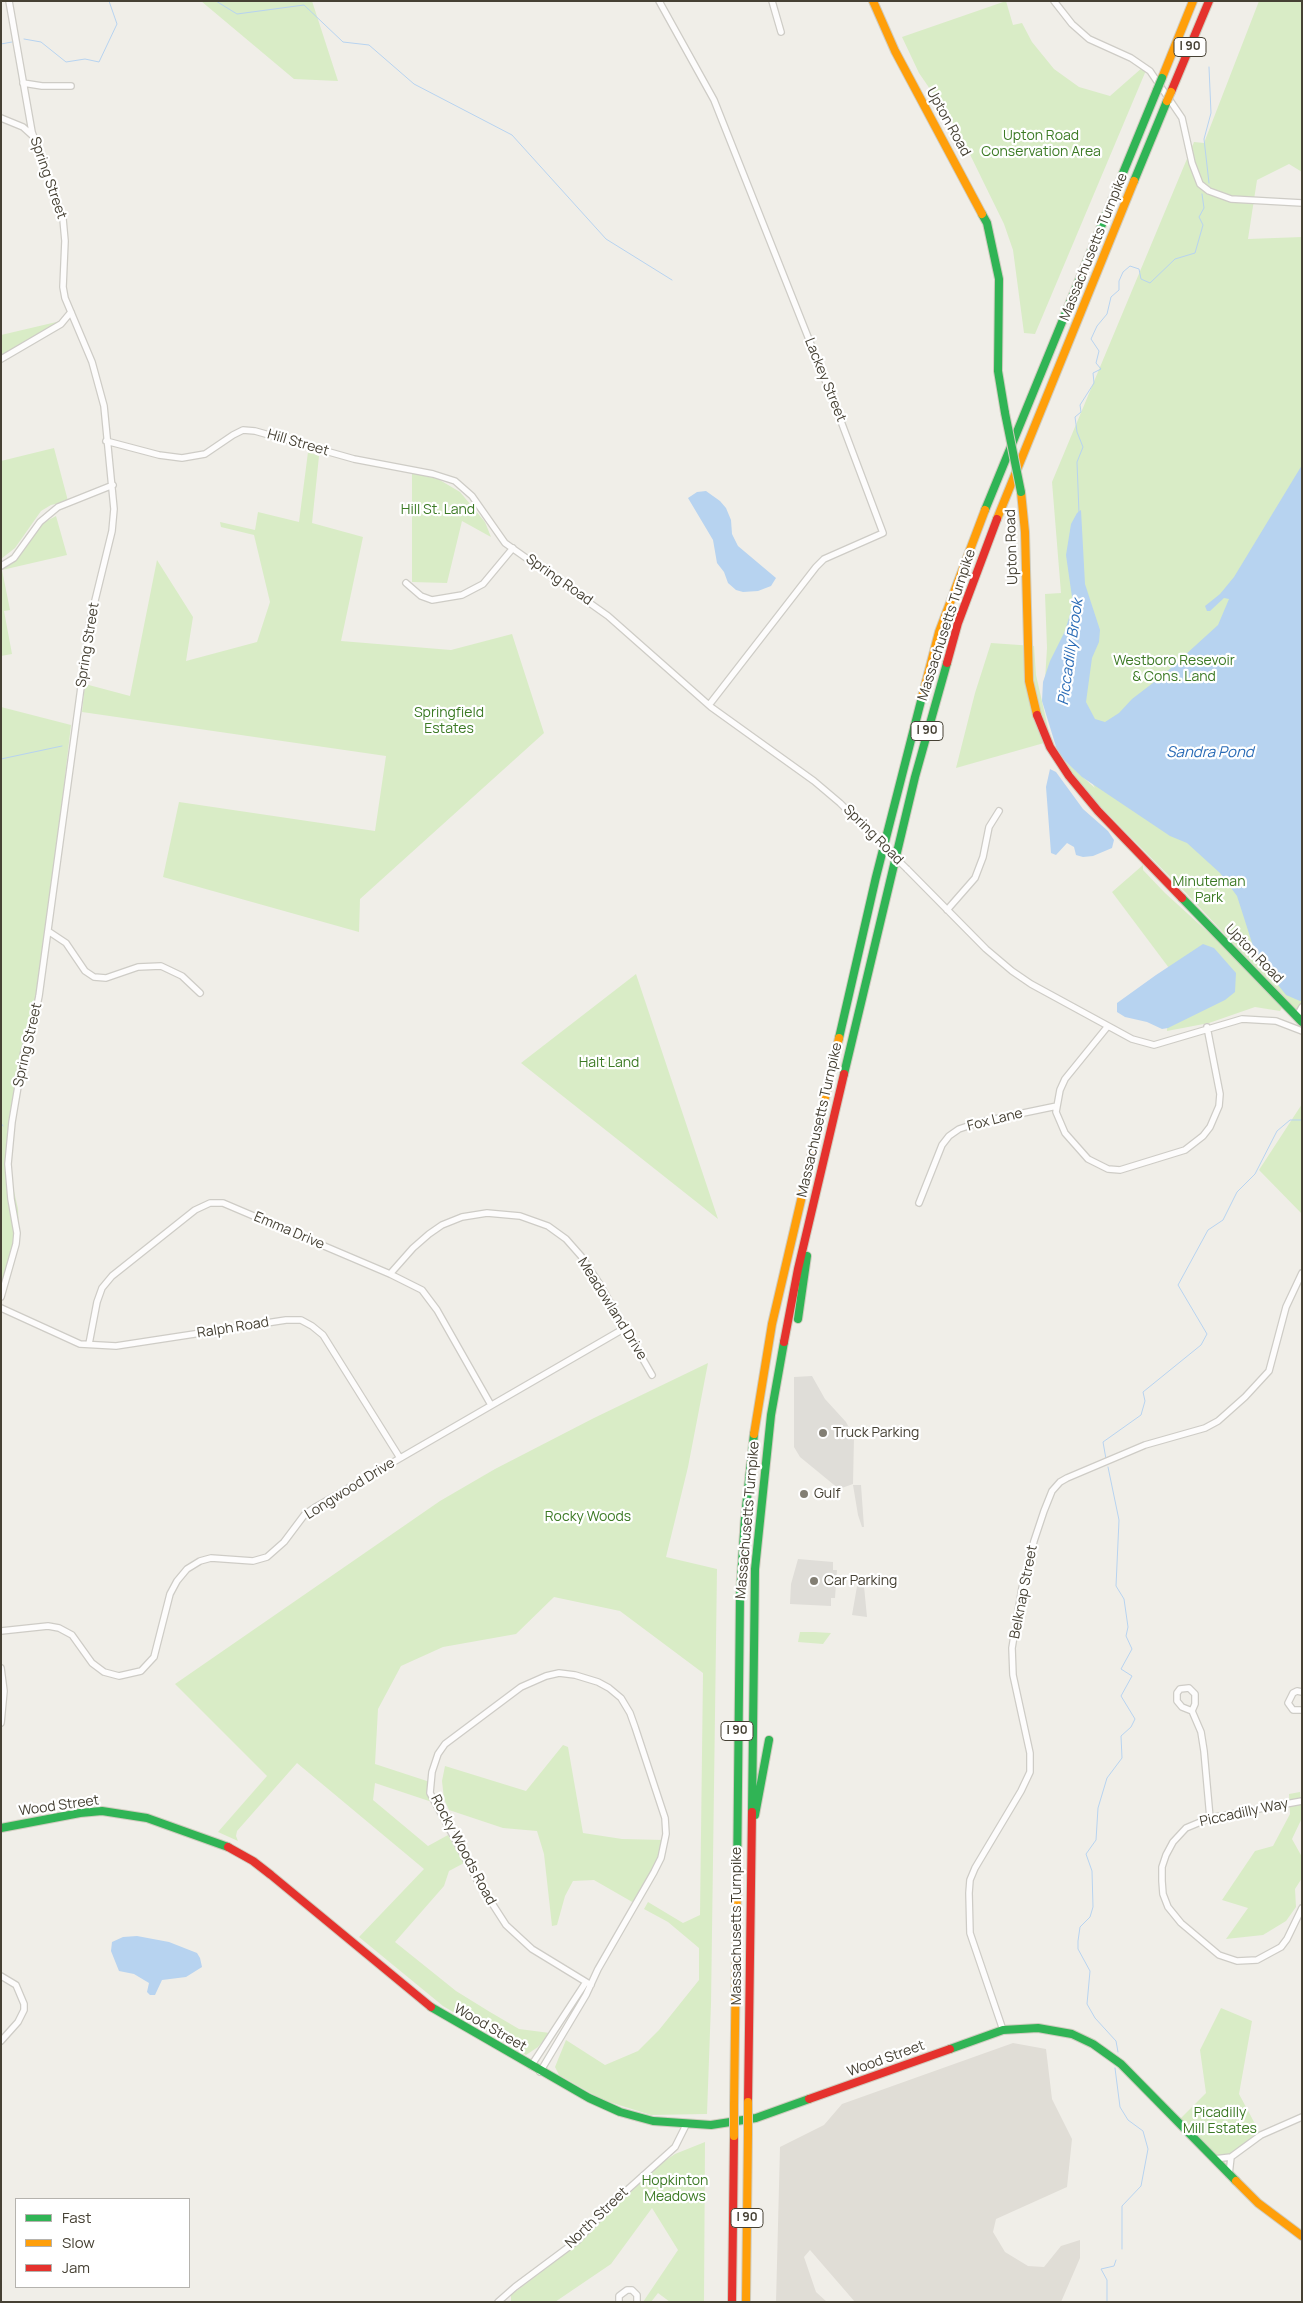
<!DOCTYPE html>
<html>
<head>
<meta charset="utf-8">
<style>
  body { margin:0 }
  #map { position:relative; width:1303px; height:2303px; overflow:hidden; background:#f0eee8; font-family:Manrope,sans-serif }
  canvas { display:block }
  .frame { position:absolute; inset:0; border:2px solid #464134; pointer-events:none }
  .legend { position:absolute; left:15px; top:2198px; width:175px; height:90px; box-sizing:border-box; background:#fff; border:1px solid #b5b3ae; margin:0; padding:6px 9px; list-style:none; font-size:15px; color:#464134 }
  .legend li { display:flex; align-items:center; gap:10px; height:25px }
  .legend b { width:25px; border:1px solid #b5b3ae }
</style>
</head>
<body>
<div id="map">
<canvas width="1303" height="2303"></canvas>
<div class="frame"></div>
<ul class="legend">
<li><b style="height:6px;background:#30b455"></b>Fast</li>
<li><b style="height:6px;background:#ff9f0a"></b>Slow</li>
<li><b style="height:6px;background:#e5322d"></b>Jam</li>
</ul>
</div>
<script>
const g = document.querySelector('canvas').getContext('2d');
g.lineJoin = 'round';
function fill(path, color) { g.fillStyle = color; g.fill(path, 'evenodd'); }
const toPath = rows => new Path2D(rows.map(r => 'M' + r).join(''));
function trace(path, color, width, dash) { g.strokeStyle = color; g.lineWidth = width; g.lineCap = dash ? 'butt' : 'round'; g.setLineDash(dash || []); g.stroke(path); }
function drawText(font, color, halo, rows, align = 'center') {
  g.font = font + ' Manrope,sans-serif'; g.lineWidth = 4.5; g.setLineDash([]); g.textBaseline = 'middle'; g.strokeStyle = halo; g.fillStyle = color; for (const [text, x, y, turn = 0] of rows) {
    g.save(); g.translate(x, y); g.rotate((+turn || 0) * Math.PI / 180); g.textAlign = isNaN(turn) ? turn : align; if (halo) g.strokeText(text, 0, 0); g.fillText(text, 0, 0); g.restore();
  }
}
const industrial = toPath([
  [1013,2043,1046,2049,1052,2099,1072,2139,1067,2187,996,2219,993,2232,1005,2252,1028,2266,1044,2267,1061,2246,1080,2240,1080,2258,1061,2302,855,2302,810,2250,804,2257,816,2292,827,2302,776,2302,780,2147,824,2125,842,2104]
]);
const green = toPath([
  [201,1,312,1,338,81,294,79],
  [1006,1,1013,25,1022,23,1032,42,1054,69,1079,87,1110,96,1143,67,1147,68,1035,334,1024,333,1013,250,1004,224,958,130,919,73,902,37],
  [1259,1,1302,1,1302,172,1289,164,1257,180,1248,239,1302,237,1302,1014,1280,997,1285,1003,1280,1011,1255,1007,1209,1023,1167,1031,1169,968,1112,892,1143,865,1143,870,1165,893,1276,994,1262,974,1188,895,1094,800,1072,774,1064,760,1095,788,1044,696,1047,648,1045,594,1061,593,1052,482,1194,142,1204,143],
  [65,320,9,351,1,355,1,335],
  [54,448,68,501,51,505,41,511,15,548,1,559,1,461],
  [308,452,319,456,312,523,363,537,341,641,451,650,512,634,544,733,360,899,359,932,163,877,179,802,375,831,386,756,82,712,85,684,130,696,157,560,193,617,186,661,257,642,270,602,254,535,221,527,220,522,255,530,258,512,299,522],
  [412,473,438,479,460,492,485,522,491,537,462,521,447,583,412,582],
  [56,516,67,555,2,570,10,610,4,611,12,654,1,656,1,569,15,561,43,523],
  [991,643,1034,646,1036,675,1051,741,956,768,975,693],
  [1,707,71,725,43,967,9,1147,12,1182,18,1209,19,1229,1,1305],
  [636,974,718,1219,521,1063],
  [1302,1104,1302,1214,1259,1170],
  [708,1363,688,1467,666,1557,717,1569,711,2004,707,2114,651,2115,603,2100,559,2075,555,2067,566,2040,605,2065,638,2051,659,2030,699,1980,699,1948,668,1922,644,1909,648,1902,683,1923,700,1915,703,1673,620,1611,554,1597,516,1634,443,1647,401,1666,378,1709,375,1764,430,1782,432,1802,375,1783,373,1800,428,1846,448,1835,464,1863,449,1871,444,1886,395,1942,456,1991,490,2012,519,2029,550,2033,538,2047,526,2055,443,2006,359,1937,424,1869,297,1763,237,1831,236,1836,238,1841,218,1832,267,1776,175,1684,440,1501,495,1469,594,1418],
  [800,1632,814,1632,831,1633,823,1644,798,1642],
  [563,1745,568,1747,583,1833,622,1839,664,1840,663,1852,634,1903,594,1880,573,1881,565,1896,557,1925,552,1926,544,1854,537,1831,503,1828,449,1810,444,1799,442,1781,445,1766,526,1791],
  [1300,1792,1302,1818,1292,1839,1302,1857,1302,1878,1295,1889,1296,1907,1286,1921,1263,1935,1226,1939,1248,1908,1222,1900,1255,1851,1273,1846,1290,1814,1289,1794],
  [1221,2008,1252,2021,1239,2094,1261,2135,1231,2157,1212,2157,1178,2121,1206,2093,1200,2050],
  [705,2142,704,2302,670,2302,658,2293,651,2302,643,2302,678,2250,652,2208,611,2264,555,2302,511,2302,511,2295,578,2244,657,2166,675,2154]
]);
const parking = toPath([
  [812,1376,825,1399,846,1422,854,1437,853,1484,839,1489,800,1457,794,1447,794,1377],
  [853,1485,861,1485,864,1527,862,1527,858,1515],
  [798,1559,833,1562,833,1570,837,1570,835,1598,831,1598,831,1606,790,1604,791,1584],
  [859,1575,863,1576,867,1617,852,1615]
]);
const water = toPath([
  [1302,465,1302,1000,1300,1001,1286,995,1275,981,1253,946,1237,896,1220,873,1187,843,1170,836,1082,777,1063,759,1057,750,1042,701,1043,682,1050,661,1065,631,1073,604,1066,555,1071,524,1077,513,1081,510,1085,584,1100,630,1099,642,1092,658,1086,702,1095,719,1105,722,1119,713,1132,699,1162,676,1218,625,1229,599,1224,598,1210,611,1207,611,1205,606,1220,594,1234,577],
  [706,491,720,501,726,508,731,520,732,534,738,546,776,578,771,586,758,591,743,592,736,590,728,583,724,572,717,563,713,540,688,498,697,492],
  [1050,769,1056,772,1083,809,1108,831,1114,840,1112,848,1093,856,1083,857,1076,855,1074,847,1067,843,1056,855,1051,853,1046,787],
  [1203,944,1214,948,1236,973,1235,992,1225,1000,1168,1028,1162,1029,1147,1022,1125,1017,1117,1012,1117,1003,1156,975],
  [137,1936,169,1942,197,1953,200,1958,202,1967,186,1977,162,1980,155,1995,150,1995,147,1992,149,1983,134,1974,119,1971,111,1951,112,1942,123,1937]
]);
const stream = toPath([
  [216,1,237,14,304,5,343,42,369,45,414,84,512,135,606,239,672,280],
  [24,39,41,42,66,62,85,59,99,62,117,24,109,1],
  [1,44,12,42],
  [1209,67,1211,113,1204,139,1209,183],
  [1079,513,1077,462,1083,447,1077,432,1075,417,1081,412,1080,405,1094,383,1093,373,1101,369,1096,363,1099,351,1091,339,1097,326,1107,314,1111,297,1119,290,1119,281,1123,272,1130,266,1139,269,1141,279,1150,283,1175,259,1195,253,1203,225,1199,217,1204,208,1202,194],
  [1,759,62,746],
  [1,1123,3,1126],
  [1106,1459,1103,1442,1141,1415,1145,1401,1143,1392,1201,1345,1207,1334,1178,1285,1208,1230,1223,1220,1237,1192,1255,1174,1277,1131,1290,1120,1302,1120],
  [1108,1467,1119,1520,1116,1586,1124,1599,1128,1627,1126,1636,1132,1649,1121,1669,1132,1676,1121,1696,1135,1719,1131,1727,1121,1736,1122,1758,1107,1778,1098,1808,1096,1840,1086,1854,1092,1871,1093,1907,1090,1917,1080,1927,1078,1941,1078,1949,1090,1971,1087,2004,1095,2018,1116,2041,1118,2052],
  [1115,2068,1120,2107,1128,2120,1143,2131,1148,2149,1141,2186,1122,2206,1122,2249],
  [1107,2302,1107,2280,1101,2269,1114,2266,1116,2260]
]);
const street = toPath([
  [659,1,714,100,833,400,883,533,824,559,816,567,709,705],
  [772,1,781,32],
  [1054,1,1072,24,1089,39,1131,58,1150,71,1182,118,1192,163,1200,184,1209,191,1231,199,1302,203],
  [23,83,42,86,71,86],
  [1,118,23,127,34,137],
  [1,359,61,324,71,312],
  [106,441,159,455,182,458,205,454,233,435,243,430,255,431,354,459,433,474,455,481,472,496,505,543,608,616,711,707,814,781,840,803,863,826],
  [1,566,14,558,40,522,58,507,113,485],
  [406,583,421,596,432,600,462,595,483,584,513,548],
  [907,869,986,949,1012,971,1031,984,1132,1039,1154,1045,1242,1019,1276,1021,1302,1031],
  [947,910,975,878,983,857,989,827,999,811],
  [48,931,66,943,85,971,94,977,106,978,138,967,161,966,182,976,200,993],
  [1297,1016,1302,1007],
  [1108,1026,1065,1079,1060,1090,1056,1112,1065,1133,1088,1159,1108,1169,1120,1170,1185,1150,1203,1136,1210,1127,1219,1106,1220,1094,1207,1027],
  [919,1203,942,1145,949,1136,959,1129,980,1122,1057,1106],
  [390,1274,413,1248,429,1234,442,1225,462,1217,487,1213,520,1216,548,1226,566,1239,581,1256,599,1283,652,1375],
  [1,1297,16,1244,17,1233,11,1199,8,1164,12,1122,24,1051,32,1030,39,996,90,621,112,531,114,509,104,406,92,362,65,298,63,287,65,241,63,219,32,132,9,1],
  [1,1308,80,1344,116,1346,286,1320,301,1320,312,1326,323,1335,400,1458],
  [89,1344,97,1302,102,1288,112,1276,195,1210,210,1203,223,1203,390,1274,422,1290,437,1310,491,1405],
  [1,1631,48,1626,59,1628,72,1635,92,1663,104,1672,119,1676,141,1671,154,1657,170,1594,177,1581,187,1569,200,1561,211,1558,253,1561,267,1557,284,1542,305,1514,314,1508,625,1328],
  [1,1668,4,1691,1,1723],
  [1302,1692,1297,1691,1293,1693,1288,1703,1293,1710,1302,1710],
  [1192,1711,1182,1707,1177,1701,1177,1693,1180,1689,1189,1688,1195,1694,1195,1704,1192,1711,1201,1732,1204,1751,1210,1818],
  [1302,1801,1210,1818,1186,1828,1173,1842,1166,1855,1162,1867,1162,1881,1163,1894,1168,1907,1181,1923,1219,1955,1237,1961,1257,1960,1281,1947,1287,1939,1302,1908],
  [1,1976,16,1985,24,2004,24,2010,18,2022,1,2041],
  [1003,2030,970,1933,969,1893,970,1880,975,1868,1021,1791,1030,1772,1030,1753,1013,1675,1012,1648,1022,1588,1034,1541,1044,1511,1052,1491,1060,1482,1067,1478,1145,1445,1205,1428,1218,1421,1245,1397,1269,1371,1286,1307,1302,1273],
  [531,2066,586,1982],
  [540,2072,586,1995,598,1969,654,1872,661,1858,666,1834,665,1818,635,1727,630,1713,621,1698,609,1688,598,1682,575,1675,559,1673,546,1676,521,1687,445,1744,438,1754,432,1772,430,1793,477,1880,506,1925,532,1949,591,1985],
  [1214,2159,1231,2157],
  [1229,2175,1231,2157,1261,2135,1302,2117],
  [498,2302,515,2287,578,2240,616,2200,675,2147,686,2125],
  [619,2302,619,2296,627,2290,632,2290,637,2295,637,2302]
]);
const fast = toPath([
  [1134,181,1167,101],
  [982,214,987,223,999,279,998,371,1005,413],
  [985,510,1157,90],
  [1182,898,1302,1022],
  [839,1038,876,877,922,697],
  [844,1074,915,777,947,663],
  [798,1319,807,1256],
  [752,1812,755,1569,771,1415,784,1342],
  [755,1815,769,1740],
  [1,1828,80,1813,102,1811,147,1818,228,1847],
  [737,1881,740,1594,745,1517,754,1434],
  [431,2007,589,2098,620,2112,653,2121,711,2125,756,2118,809,2099],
  [950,2049,1003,2030,1038,2028,1072,2034,1093,2044,1121,2064,1236,2181]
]);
const slow = toPath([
  [873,1,895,51,982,214],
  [1162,78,1193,1],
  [1021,492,1025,532,1029,681,1037,715],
  [997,519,1134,181],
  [922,697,939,632,985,510],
  [754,1434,772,1324,839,1038],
  [734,2105,737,1881],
  [1236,2181,1258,2203,1302,2236],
  [746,2302,748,2134]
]);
const jam = toPath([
  [1171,92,1209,1],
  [947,663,958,623,997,519],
  [1037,715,1050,747,1069,776,1098,811,1182,898],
  [784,1342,798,1269,844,1074],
  [228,1847,253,1861,271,1875,431,2007],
  [809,2099,950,2049],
  [748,2102,752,1812],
  [732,2302,734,2136]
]);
const streetBridge = toPath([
  [863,826,907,869]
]);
const fastBridge = toPath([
  [1157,90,1162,78],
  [1005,413,1021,492]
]);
const slowBridge = toPath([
  [1167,101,1171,92],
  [748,2102,748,2134],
  [734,2105,734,2136]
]);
const markers = [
  [823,1433,5,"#827e73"],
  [804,1494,5,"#827e73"],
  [814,1581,5,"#827e73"]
];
const shields = [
  [1190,47,32],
  [927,731,32],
  [737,1731,32],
  [747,2218,32]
];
const shieldNames = [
  ["I 90",1190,47],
  ["I 90",927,731],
  ["I 90",737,1731],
  ["I 90",747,2218]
];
const streetNames = [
  ["Upton Road",948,122,61],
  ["Spring Street",48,178,71],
  ["Massachusetts Turnpike",1094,247,-68],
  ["Lackey Street",825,380,68],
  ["Hill Street",298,443,16],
  ["Upton Road",1012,547,-92],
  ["Spring Road",559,580,35],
  ["Massachusetts Turnpike",947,625,-72],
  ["Spring Street",88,645,-81],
  ["Spring Road",873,835,45],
  ["Upton Road",1254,954,46],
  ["Spring Street",28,1045,-77],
  ["Massachusetts Turnpike",820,1120,-77],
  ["Fox Lane",995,1120,-14],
  ["Emma Drive",289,1231,23],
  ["Meadowland Drive",612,1309,58],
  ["Ralph Road",233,1328,-9],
  ["Longwood Drive",350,1489,-32],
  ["Massachusetts Turnpike",748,1520,-85],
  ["Belknap Street",1024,1592,-79],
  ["Wood Street",59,1806,-8],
  ["Piccadilly Way",1244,1813,-12],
  ["Rocky Woods Road",463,1850,62],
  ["Massachusetts Turnpike",737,1926,-90],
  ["Wood Street",490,2028,30],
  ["Wood Street",886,2059,-20],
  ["North Street",597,2218,-44]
];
const parkNames = [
  ["Upton Road",1041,136],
  ["Conservation Area",1041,152],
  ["Hill St. Land",438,510],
  ["Westboro Resevoir",1174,661],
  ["& Cons. Land",1174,677],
  ["Springfield",449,713],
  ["Estates",449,729],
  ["Minuteman",1209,882],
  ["Park",1209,898],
  ["Halt Land",609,1063],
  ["Rocky Woods",588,1517],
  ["Picadilly",1220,2113],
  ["Mill Estates",1220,2129],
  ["Hopkinton",675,2181],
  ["Meadows",675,2197]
];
const poiNames = [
  ["Truck Parking",833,1433],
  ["Gulf",814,1494],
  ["Car Parking",824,1581]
];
const waterNames = [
  ["Piccadilly Brook",1071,652,-82],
  ["Sandra Pond",1210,753]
];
fill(industrial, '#e0ddd6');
fill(green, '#d9ecc6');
fill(parking, '#dfddd8');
fill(water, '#b7d3f0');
trace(stream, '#b7d3f0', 1);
trace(street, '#ceccc6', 8);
trace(fast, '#d0ccbf', 10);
trace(slow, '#d0ccbf', 10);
trace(jam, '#d0ccbf', 10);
trace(street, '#fdfcfc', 5.5);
trace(fast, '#30b455', 8);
trace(slow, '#ff9f0a', 8);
trace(jam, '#e5322d', 8);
trace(streetBridge, '#ceccc6', 8, []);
trace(fastBridge, '#d0ccbf', 10, []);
trace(slowBridge, '#d0ccbf', 10, []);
trace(streetBridge, '#fdfcfc', 5.5);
trace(fastBridge, '#30b455', 8);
trace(slowBridge, '#ff9f0a', 8);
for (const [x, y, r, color] of markers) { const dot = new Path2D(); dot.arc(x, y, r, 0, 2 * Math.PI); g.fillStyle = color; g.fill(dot); trace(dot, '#fff', 2); }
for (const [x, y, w] of shields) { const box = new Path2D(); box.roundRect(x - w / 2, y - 9.5, w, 19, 4); g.fillStyle = '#fff'; g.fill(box); trace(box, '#464134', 1); }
drawText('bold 12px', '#464134', null, shieldNames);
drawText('14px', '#464134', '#fff', streetNames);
drawText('14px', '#3c7a25', '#fff', parkNames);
drawText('14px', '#464134', '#fff', poiNames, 'left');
drawText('italic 15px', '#296bb6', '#fff', waterNames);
</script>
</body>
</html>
